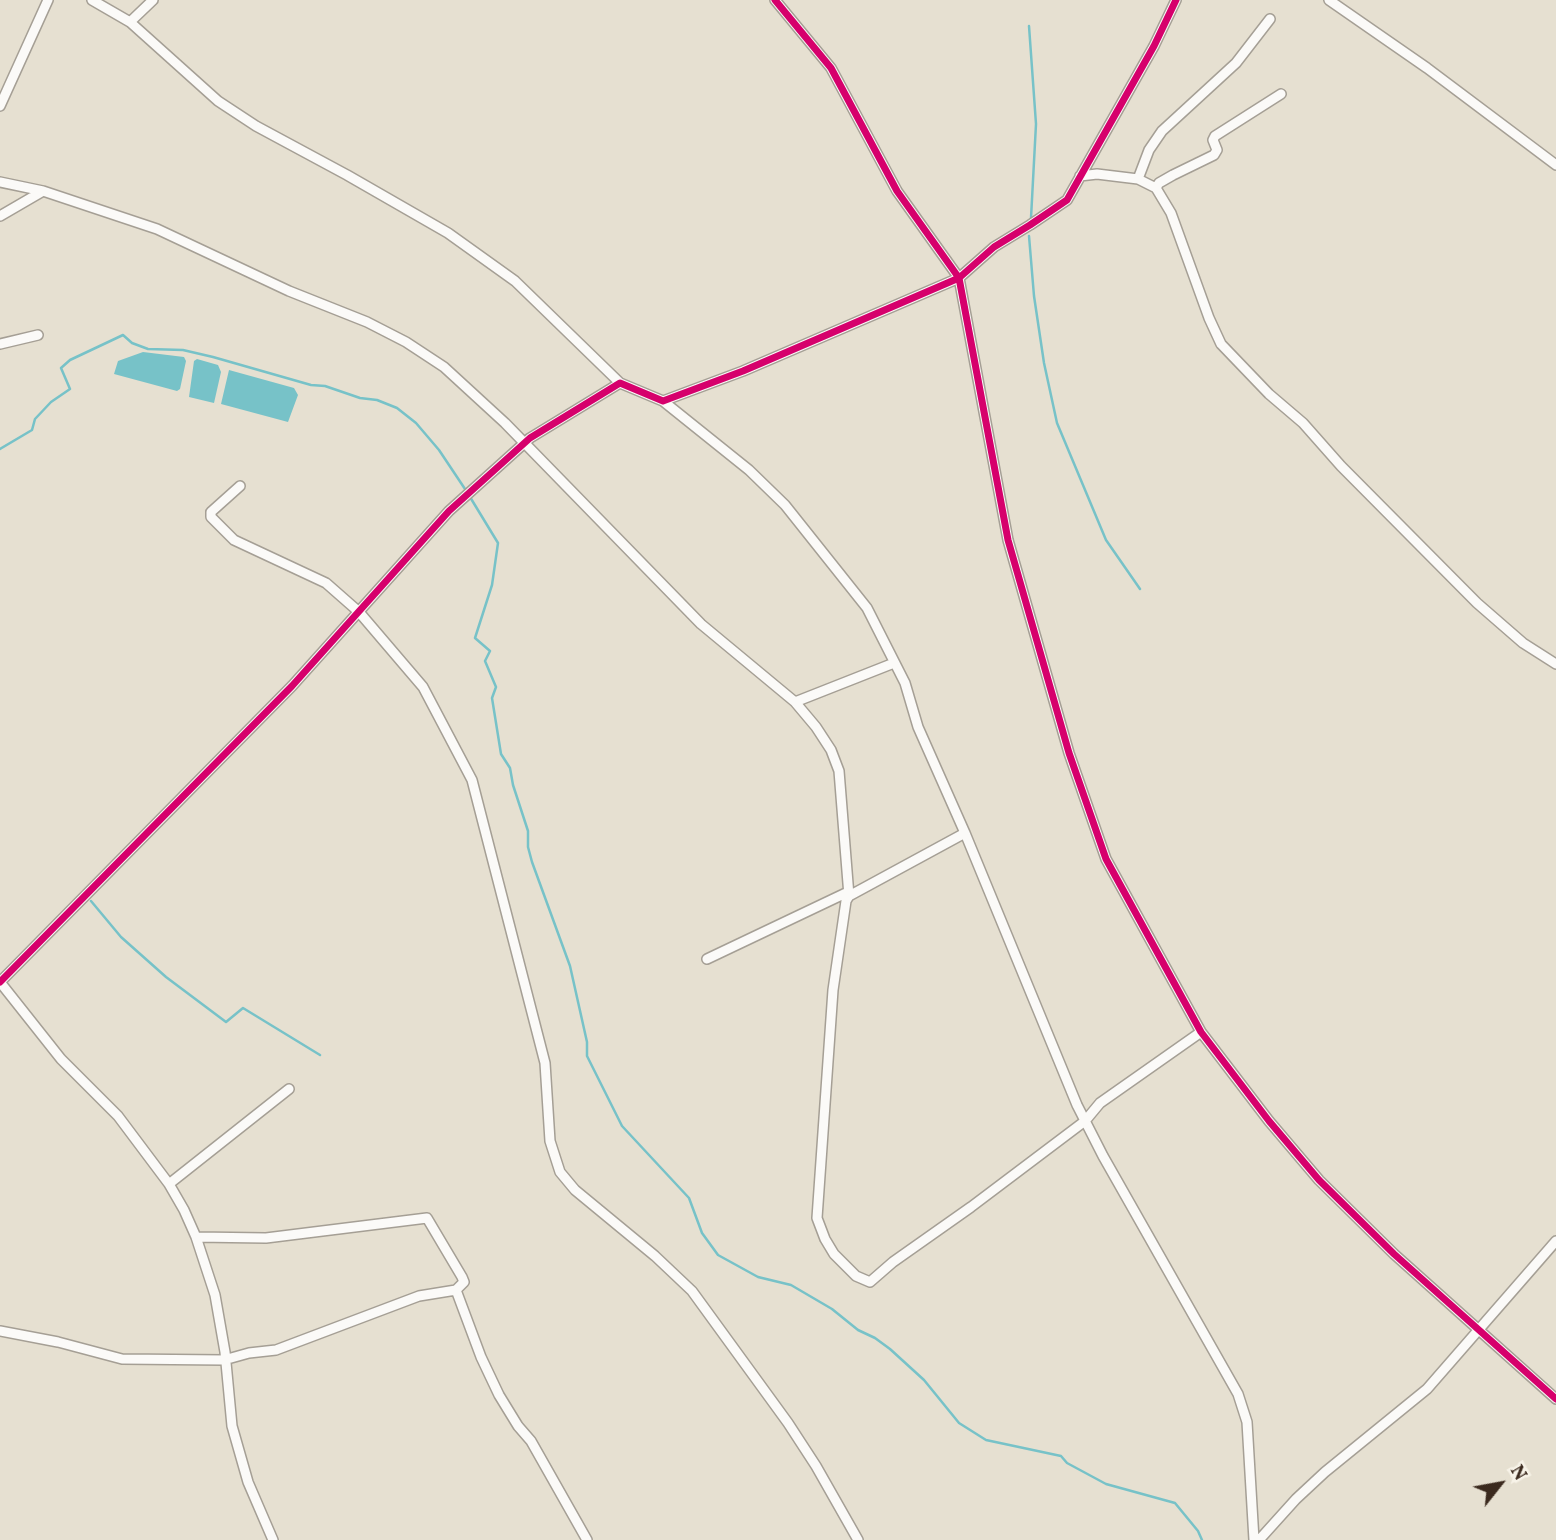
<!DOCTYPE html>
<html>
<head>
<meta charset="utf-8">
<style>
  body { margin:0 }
  #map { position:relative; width:1556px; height:1540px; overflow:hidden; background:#e6e0d1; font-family:Vollkorn,serif }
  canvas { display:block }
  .north { position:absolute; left:1465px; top:1449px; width:70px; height:70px; -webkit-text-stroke:5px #f7f3e8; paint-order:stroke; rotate:59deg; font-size:19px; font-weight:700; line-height:28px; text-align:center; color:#3b2a1e }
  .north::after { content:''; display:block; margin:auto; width:24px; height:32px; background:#3b2a1e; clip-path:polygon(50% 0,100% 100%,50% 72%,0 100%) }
</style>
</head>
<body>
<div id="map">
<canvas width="1556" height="1540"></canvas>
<div class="north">N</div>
</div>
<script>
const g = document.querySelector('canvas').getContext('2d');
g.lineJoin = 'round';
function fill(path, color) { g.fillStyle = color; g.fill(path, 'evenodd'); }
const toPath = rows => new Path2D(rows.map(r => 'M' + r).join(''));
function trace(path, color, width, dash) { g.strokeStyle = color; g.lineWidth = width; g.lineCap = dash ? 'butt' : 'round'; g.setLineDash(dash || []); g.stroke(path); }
const water = toPath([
  [143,352,184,357,186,361,180,389,177,391,114,374,118,361],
  [197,359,218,365,221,372,214,403,189,397,194,361],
  [229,370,294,388,298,395,288,422,221,404]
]);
const stream = toPath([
  [1029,26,1036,124,1031,218],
  [1029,236,1034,296,1044,363,1057,423,1106,540,1140,589],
  [0,449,32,430,35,419,51,402,70,389,61,368,70,360,123,335,132,343,148,349,183,350,213,357,311,385,325,386,360,398,377,400,397,408,416,423,439,450,465,489],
  [470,497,498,543,492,585,475,638,490,651,485,661,496,687,492,698,501,754,510,768,513,785,528,831,528,847,532,862,570,966,587,1042,587,1056,622,1126,689,1198,702,1233,718,1255,758,1277,791,1285,832,1309,858,1330,875,1338,890,1349,924,1380,959,1423,986,1440,1061,1456,1067,1463,1106,1484,1175,1503,1198,1531,1202,1540],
  [91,901,121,937,166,977,226,1022,243,1008,320,1055]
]);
const minor = toPath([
  [92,0,130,22,218,101,256,126,347,175,448,233,515,281,620,383],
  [775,0,831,68,897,191,959,278,1008,540,1069,753,1106,859,1201,1032,1269,1121,1319,1180,1394,1254,1556,1399],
  [1329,0,1427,68,1556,165],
  [130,22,153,0],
  [0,106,48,0],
  [1080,176,1097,174,1138,179,1156,188,1171,213,1209,318,1221,344,1269,394,1303,423,1341,466,1477,603,1523,643,1556,664],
  [1138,179,1149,150,1162,131,1236,63,1270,19],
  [0,182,43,191,157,229,289,291,367,322,406,342,444,367,505,423,701,624,795,702,816,727,831,750,839,771,849,896],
  [1156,188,1159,183,1173,175,1214,155,1217,150,1213,140,1215,136,1281,94],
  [0,216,43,191],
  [0,344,38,335],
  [663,401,749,470,785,505,867,608,905,683,918,727,965,833,1077,1105,1103,1156,1238,1394,1247,1422,1254,1540],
  [240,486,211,512,211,517,234,540,326,583,359,612,423,687,472,780,545,1063,550,1141,560,1172,575,1190,655,1256,692,1291,788,1423,816,1466,858,1540],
  [795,702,894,663],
  [965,833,849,896,846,901,833,990,817,1218,825,1239,834,1254,856,1276,870,1282,893,1262,971,1207,1085,1121,1100,1103,1201,1032],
  [707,959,848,892],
  [0,982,292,686,449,511,530,438,620,383,663,401,743,371,959,278,994,247,1030,225,1067,200,1154,46,1176,0],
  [0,982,61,1059,118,1116,169,1184,184,1210,196,1237,215,1295,225,1352,232,1426,248,1482,273,1540],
  [169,1184,289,1089],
  [196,1237,266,1238,427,1218,462,1277,464,1282,456,1290],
  [0,1331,58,1342,122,1359,224,1360,249,1353,276,1350,419,1296,456,1290,481,1357,499,1395,518,1426,531,1441,587,1540],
  [1259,1540,1296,1499,1325,1472,1427,1389,1556,1241]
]);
const cycleway = toPath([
  [775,0,831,68,897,191,959,278,1008,540,1069,753,1106,859,1201,1032,1269,1121,1319,1180,1394,1254,1556,1399],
  [0,982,292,686,449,511,530,438,620,383,663,401,743,371,959,278,994,247,1030,225,1067,200,1154,46,1176,0]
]);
fill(water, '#77c2c8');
trace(stream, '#77c2c8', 2.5);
trace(minor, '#a59f95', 12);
trace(minor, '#fbfaf8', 9);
trace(cycleway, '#d6006c', 7);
</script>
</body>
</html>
